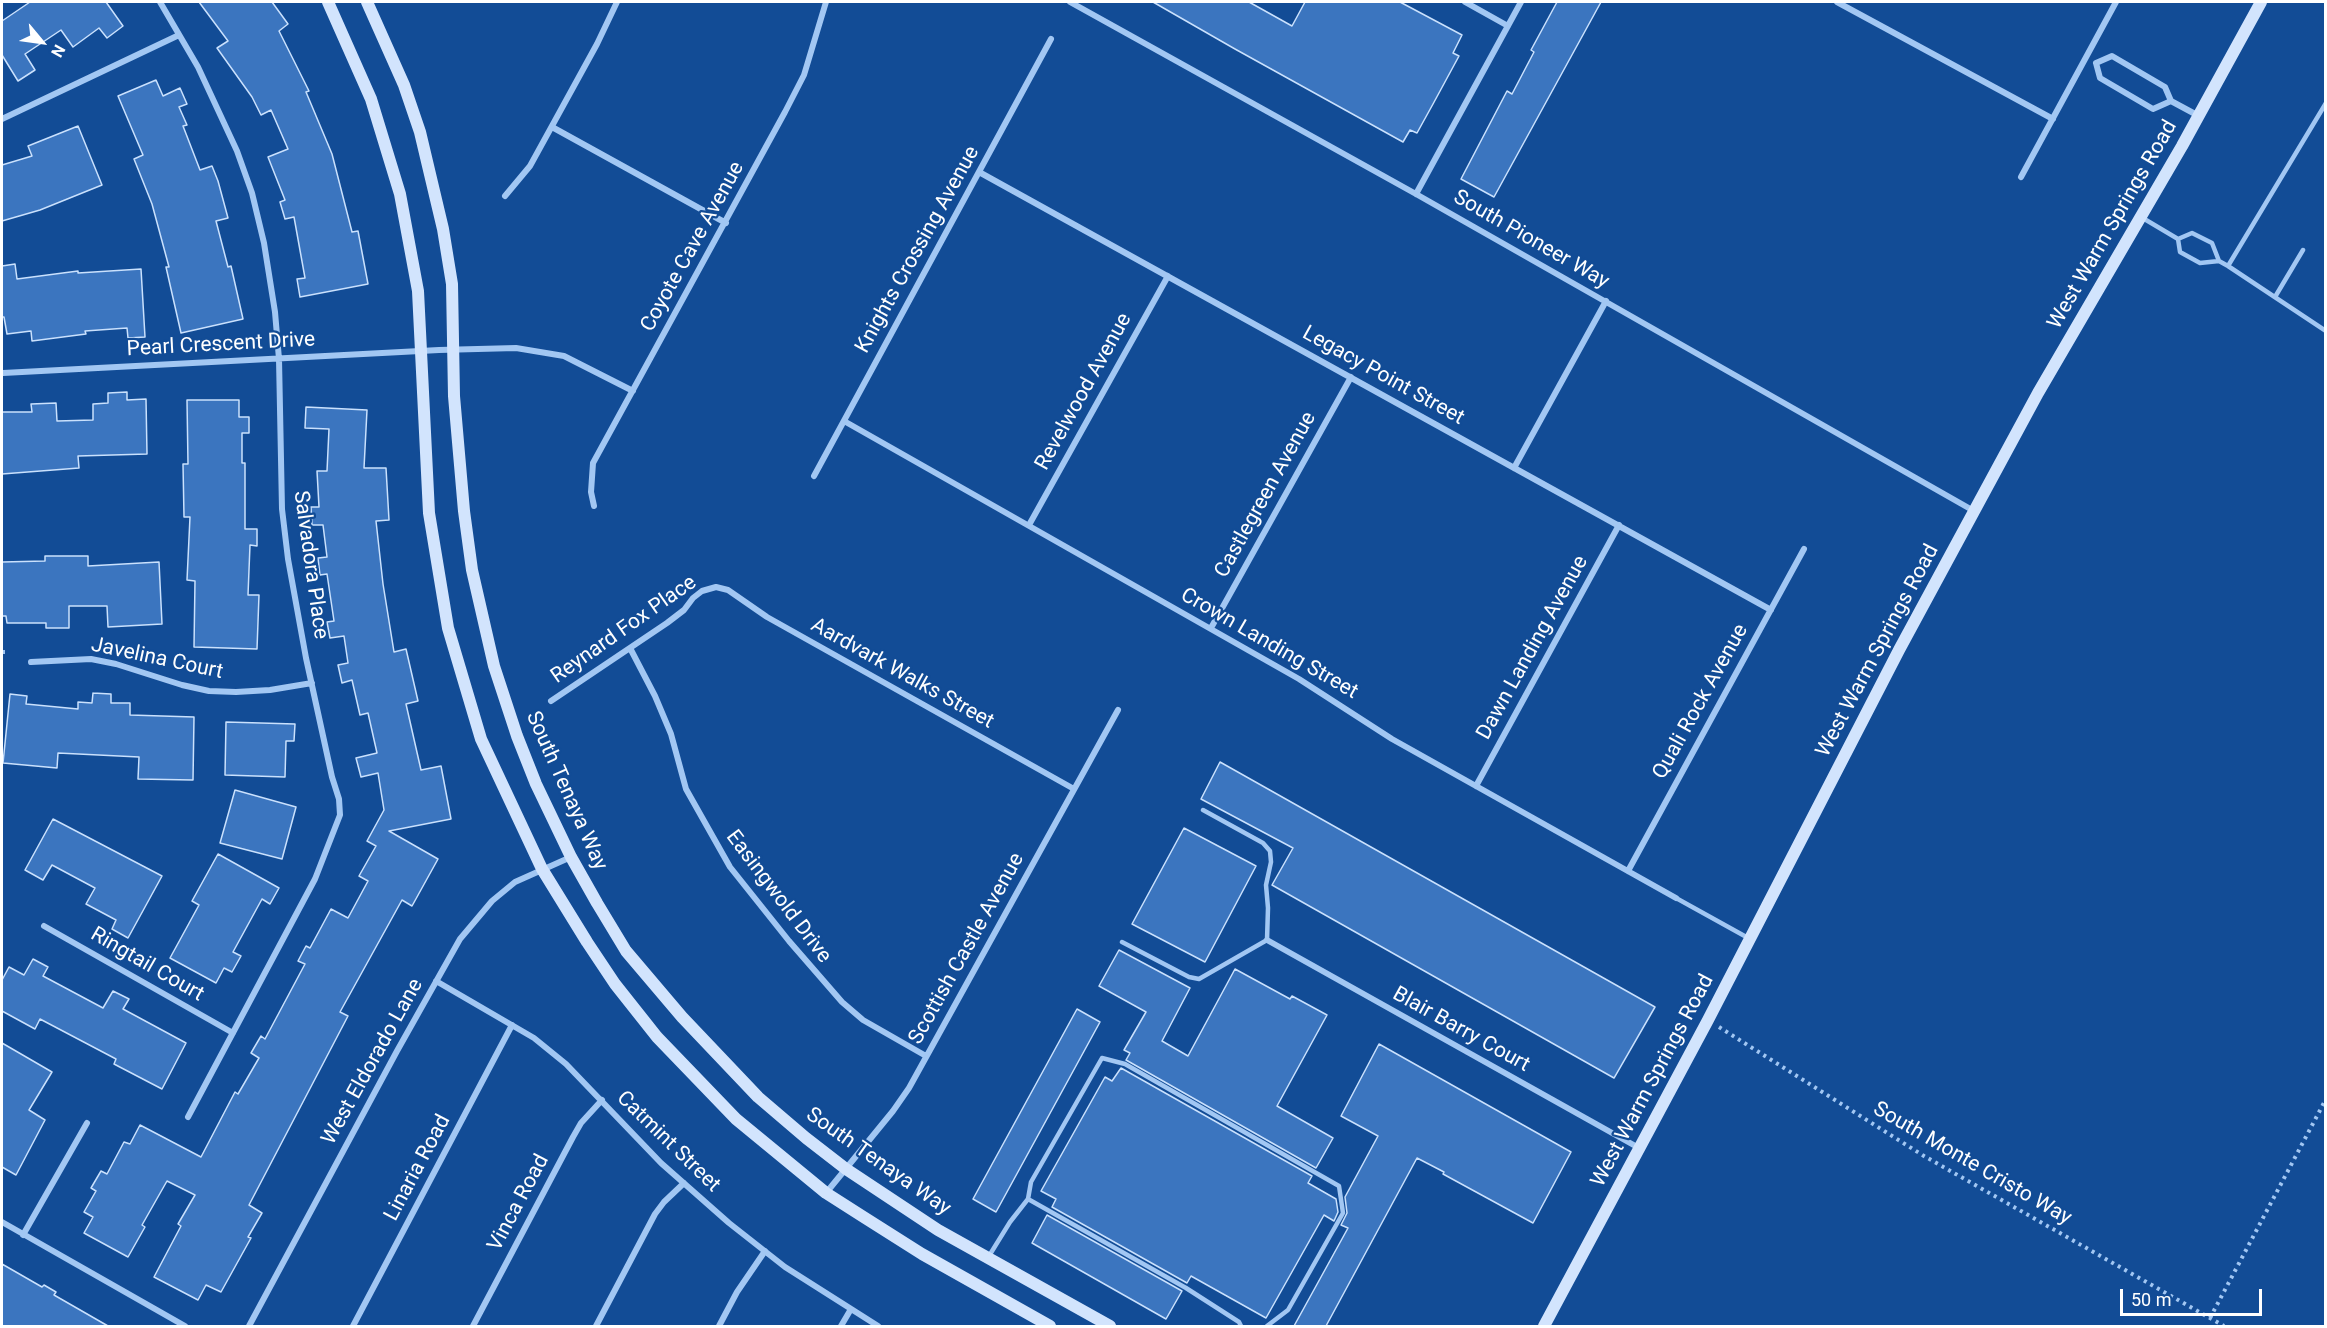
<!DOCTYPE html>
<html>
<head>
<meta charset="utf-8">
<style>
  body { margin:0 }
  #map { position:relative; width:2327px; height:1328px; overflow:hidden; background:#124c96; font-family:Roboto,sans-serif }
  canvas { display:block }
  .frame { position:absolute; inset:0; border:3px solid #fff; pointer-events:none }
  .north { position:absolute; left:12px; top:12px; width:60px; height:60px; -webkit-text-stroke:4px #124c96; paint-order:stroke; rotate:119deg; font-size:16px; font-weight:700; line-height:24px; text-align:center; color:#fff }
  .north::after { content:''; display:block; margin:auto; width:21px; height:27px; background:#fff; clip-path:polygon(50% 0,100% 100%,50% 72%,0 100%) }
  .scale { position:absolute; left:2120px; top:1289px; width:142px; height:27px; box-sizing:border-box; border:3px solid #fff; border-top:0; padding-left:8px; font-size:18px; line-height:21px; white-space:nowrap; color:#fff; -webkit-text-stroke:4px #124c96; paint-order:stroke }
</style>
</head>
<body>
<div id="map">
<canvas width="2327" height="1328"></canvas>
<div class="frame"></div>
<div class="north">N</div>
<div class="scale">50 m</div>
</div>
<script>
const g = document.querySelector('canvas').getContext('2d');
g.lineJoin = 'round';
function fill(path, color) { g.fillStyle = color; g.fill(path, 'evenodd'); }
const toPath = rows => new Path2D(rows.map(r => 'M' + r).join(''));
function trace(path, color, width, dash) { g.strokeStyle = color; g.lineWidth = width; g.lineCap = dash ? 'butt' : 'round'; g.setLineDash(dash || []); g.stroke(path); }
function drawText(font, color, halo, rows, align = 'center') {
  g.font = font + ' Roboto,sans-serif'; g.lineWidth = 4.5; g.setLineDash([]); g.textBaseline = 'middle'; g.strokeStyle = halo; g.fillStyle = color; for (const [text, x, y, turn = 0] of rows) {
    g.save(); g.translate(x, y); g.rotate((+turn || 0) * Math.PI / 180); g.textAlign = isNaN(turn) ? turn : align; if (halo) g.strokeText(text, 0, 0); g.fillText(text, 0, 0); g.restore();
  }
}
const building = toPath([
  [30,2,106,2,123,26,107,38,99,28,73,47,61,30,25,54,35,70,18,81,2,55,2,21,30,2],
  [199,2,272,2,288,24,279,31,309,91,306,92,332,154,352,232,358,231,368,284,300,297,297,279,305,278,294,217,285,219,280,202,285,200,268,157,288,149,271,110,261,115,252,97,217,48,228,41,199,2],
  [1153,2,1249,2,1292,26,1305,2,1400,2,1462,35,1453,53,1459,56,1433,104,1417,133,1410,130,1403,142,1235,49,1153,2],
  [1557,2,1601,2,1494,197,1461,179,1507,91,1512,94,1534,52,1531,50,1557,2],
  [156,80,163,96,180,88,187,104,179,107,187,125,183,126,200,170,212,166,218,181,228,218,216,221,228,267,231,266,243,319,181,333,166,267,169,267,152,204,134,159,143,155,118,96,156,80],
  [78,126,102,185,40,210,2,221,2,165,32,156,28,146,78,126],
  [15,264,17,279,78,271,78,273,141,269,145,337,128,338,127,328,85,331,86,334,32,341,31,331,7,334,4,317,2,317,2,266,15,264],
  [127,392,127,400,146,399,147,454,78,456,79,468,2,474,2,412,32,412,31,404,56,403,57,421,93,420,93,404,108,403,108,393,127,392],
  [187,400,239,400,239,417,249,417,249,433,242,433,242,463,245,463,245,529,257,529,257,546,250,545,248,595,259,595,257,649,194,647,195,581,187,580,190,517,184,517,183,464,188,464,187,400],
  [306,407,367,410,364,468,386,468,389,520,376,521,383,584,394,652,406,649,418,701,406,704,421,770,441,766,451,819,389,831,438,859,412,906,402,900,340,1012,348,1016,249,1205,262,1213,248,1237,251,1238,221,1292,206,1285,198,1300,154,1277,181,1226,178,1224,195,1195,167,1181,142,1225,145,1227,128,1257,84,1233,93,1217,84,1212,96,1191,91,1188,101,1171,107,1174,124,1142,130,1144,140,1125,201,1157,235,1092,238,1094,259,1058,251,1053,261,1036,265,1039,305,964,298,961,306,946,310,948,331,909,348,918,368,881,359,876,376,846,367,841,384,810,378,773,361,777,356,758,377,753,368,713,360,715,352,680,342,683,338,665,348,663,344,636,330,638,327,622,334,621,327,574,320,575,318,558,327,557,323,525,312,525,311,507,319,507,317,471,327,471,329,429,305,428,306,407],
  [45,556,88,556,88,566,159,562,162,624,108,627,107,606,69,606,69,628,46,628,46,623,7,623,6,616,2,616,2,562,45,561,45,556],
  [93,693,111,694,111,703,130,703,130,715,194,717,193,780,138,779,139,757,58,753,57,768,3,763,10,694,27,696,26,704,78,709,78,702,92,703,93,693],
  [226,722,295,724,294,741,286,741,285,777,225,775,226,722],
  [1220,762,1655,1007,1614,1078,1272,885,1293,848,1201,799,1220,762],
  [235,790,296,807,282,859,220,843,235,790],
  [53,819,162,876,128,938,112,929,116,920,86,904,95,888,52,865,43,880,25,870,53,819],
  [1184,828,1256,866,1205,962,1132,924,1184,828],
  [218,854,279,888,270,904,262,899,233,952,241,956,232,972,224,968,216,983,170,958,199,905,192,901,218,854],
  [1119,950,1190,988,1162,1041,1188,1056,1235,969,1290,999,1292,996,1327,1015,1277,1106,1333,1138,1316,1168,1126,1060,1130,1053,1124,1050,1146,1012,1099,986,1119,950],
  [33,959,48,967,43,976,103,1008,113,991,129,999,123,1009,186,1043,162,1089,114,1064,116,1059,40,1019,35,1029,2,1011,2,980,9,967,24,975,33,959],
  [1077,1009,1100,1022,996,1212,973,1199,1077,1009],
  [2,1043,52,1072,29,1110,45,1120,16,1175,2,1167,2,1043],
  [1379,1044,1571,1152,1533,1223,1443,1174,1444,1172,1417,1158,1326,1326,1294,1326,1348,1228,1341,1225,1347,1213,1345,1197,1378,1136,1341,1116,1379,1044],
  [1121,1068,1312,1176,1308,1183,1336,1199,1338,1212,1334,1221,1324,1215,1266,1318,1191,1276,1187,1283,1052,1207,1056,1199,1041,1191,1105,1077,1112,1081,1121,1068],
  [1047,1215,1182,1291,1166,1319,1032,1243,1047,1215],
  [2,1264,42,1287,44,1285,56,1292,54,1295,108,1326,2,1326,2,1264]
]);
const path = toPath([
  [2,652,5,652],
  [1719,1027,1924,1156,2224,1326],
  [2210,1318,2326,1099]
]);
const lane = toPath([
  [2326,103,2228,266,2326,331],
  [2141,217,2178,239],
  [2219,261,2212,243,2192,233,2178,239,2180,252,2200,263,2219,261,2228,266],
  [2275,297,2303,250],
  [1676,898,1750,939],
  [1122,942,1189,977,1199,979,1267,940,1268,908,1266,885,1271,862,1270,851,1263,843,1203,810],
  [989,1256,1010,1222,1028,1199],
  [1241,1326,1239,1322,1186,1288,1028,1199,1031,1182,1102,1058,1125,1064,1339,1186,1343,1213,1288,1310,1267,1326]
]);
const street = toPath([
  [160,2,198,67,237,151,252,193,264,243,275,312,279,359,282,509,288,559,306,658,332,777,339,799,340,815,315,879,188,1117],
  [1070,2,1416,194,1974,511],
  [1465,2,1508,26],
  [1837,2,2053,119],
  [2096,63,2112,56,2165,87,2171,101,2197,115],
  [2096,63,2100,78,2153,109,2171,101],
  [2,119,179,35],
  [552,127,726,223],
  [979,172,1771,610],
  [2021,177,2116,2],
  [1416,194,1521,2],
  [505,196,530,166,541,146,597,44,617,2],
  [3,373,439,350,516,348,564,356,633,391],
  [844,421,1299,679,1392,739,1676,898],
  [1514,468,1606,301],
  [814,476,1051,39],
  [594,506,591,492,593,463,785,112,804,75,826,2],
  [1029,525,1168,276],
  [1211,628,1351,377],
  [630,648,655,696,671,734,686,789,730,867,789,941,842,1002,863,1020,926,1056],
  [31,662,91,659,116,664,182,685,209,691,236,692,270,690,312,683],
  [551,701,667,623,684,610,693,598,702,591,716,587,728,590,767,617,1074,789],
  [1476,786,1619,525],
  [1628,871,1804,549],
  [44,926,233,1033],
  [1267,940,1639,1148],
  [436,981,534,1038,566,1064,661,1163,729,1223,785,1267,878,1326],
  [826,1193,893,1111,909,1088,1118,710],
  [2,1222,185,1326],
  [23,1235,87,1123],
  [249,1326,397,1051,460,939,492,901,515,882,571,857],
  [353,1326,512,1025],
  [473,1326,573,1137,581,1123,602,1100],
  [596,1326,655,1214,664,1202,684,1183],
  [719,1326,737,1292,765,1251],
  [841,1326,851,1309]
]);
const secondary = toPath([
  [328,2,371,99,400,194,418,291,429,513,448,628,481,739,542,869,587,942,615,984,657,1037,736,1119,826,1193,862,1216,922,1254,1050,1326],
  [367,2,404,85,420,132,443,229,452,284,454,396,464,511,472,570,494,666,517,736,536,784,571,857,597,903,626,951,682,1017,758,1097,806,1138,846,1169,938,1230,1110,1326],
  [1544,1326,1708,1020,1899,650,2038,393,2182,146,2261,2]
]);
const streetNames = [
  ["West Warm Springs Road",2113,225,-60],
  ["South Pioneer Way",1531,240,30],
  ["Coyote Cave Avenue",693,247,-61],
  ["Knights Crossing Avenue",918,250,-61],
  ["Pearl Crescent Drive",221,345,-3],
  ["Legacy Point Street",1383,376,29],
  ["Revelwood Avenue",1084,392,-61],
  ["Castlegreen Avenue",1266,495,-61],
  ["Salvadora Place",310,565,82],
  ["Reynard Fox Place",624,630,-35],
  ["Crown Landing Street",1269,644,30],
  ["Dawn Landing Avenue",1533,648,-61],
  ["West Warm Springs Road",1878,651,-62],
  ["Javelina Court",157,659,12],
  ["Aardvark Walks Street",902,674,29],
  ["Quali Rock Avenue",1701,702,-61],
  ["South Tenaya Way",566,791,66],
  ["Easingwold Drive",778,897,53],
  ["Scottish Castle Avenue",967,949,-61],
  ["Ringtail Court",147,965,30],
  ["Blair Barry Court",1461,1030,29],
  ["West Eldorado Lane",373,1062,-61],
  ["West Warm Springs Road",1653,1081,-62],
  ["Catmint Street",668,1142,44],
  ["South Tenaya Way",878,1162,35],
  ["South Monte Cristo Way",1972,1164,30],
  ["Linaria Road",418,1168,-62],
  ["Vinca Road",519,1203,-62]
];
fill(building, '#3b75bf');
trace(building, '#cae1fd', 1.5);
trace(path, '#a2c7f3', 4, [3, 4.5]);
trace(lane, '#a2c7f3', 4.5);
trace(street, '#a2c7f3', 6);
trace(secondary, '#d2e4fd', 12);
drawText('21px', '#fff', '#124c96', streetNames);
</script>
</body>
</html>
